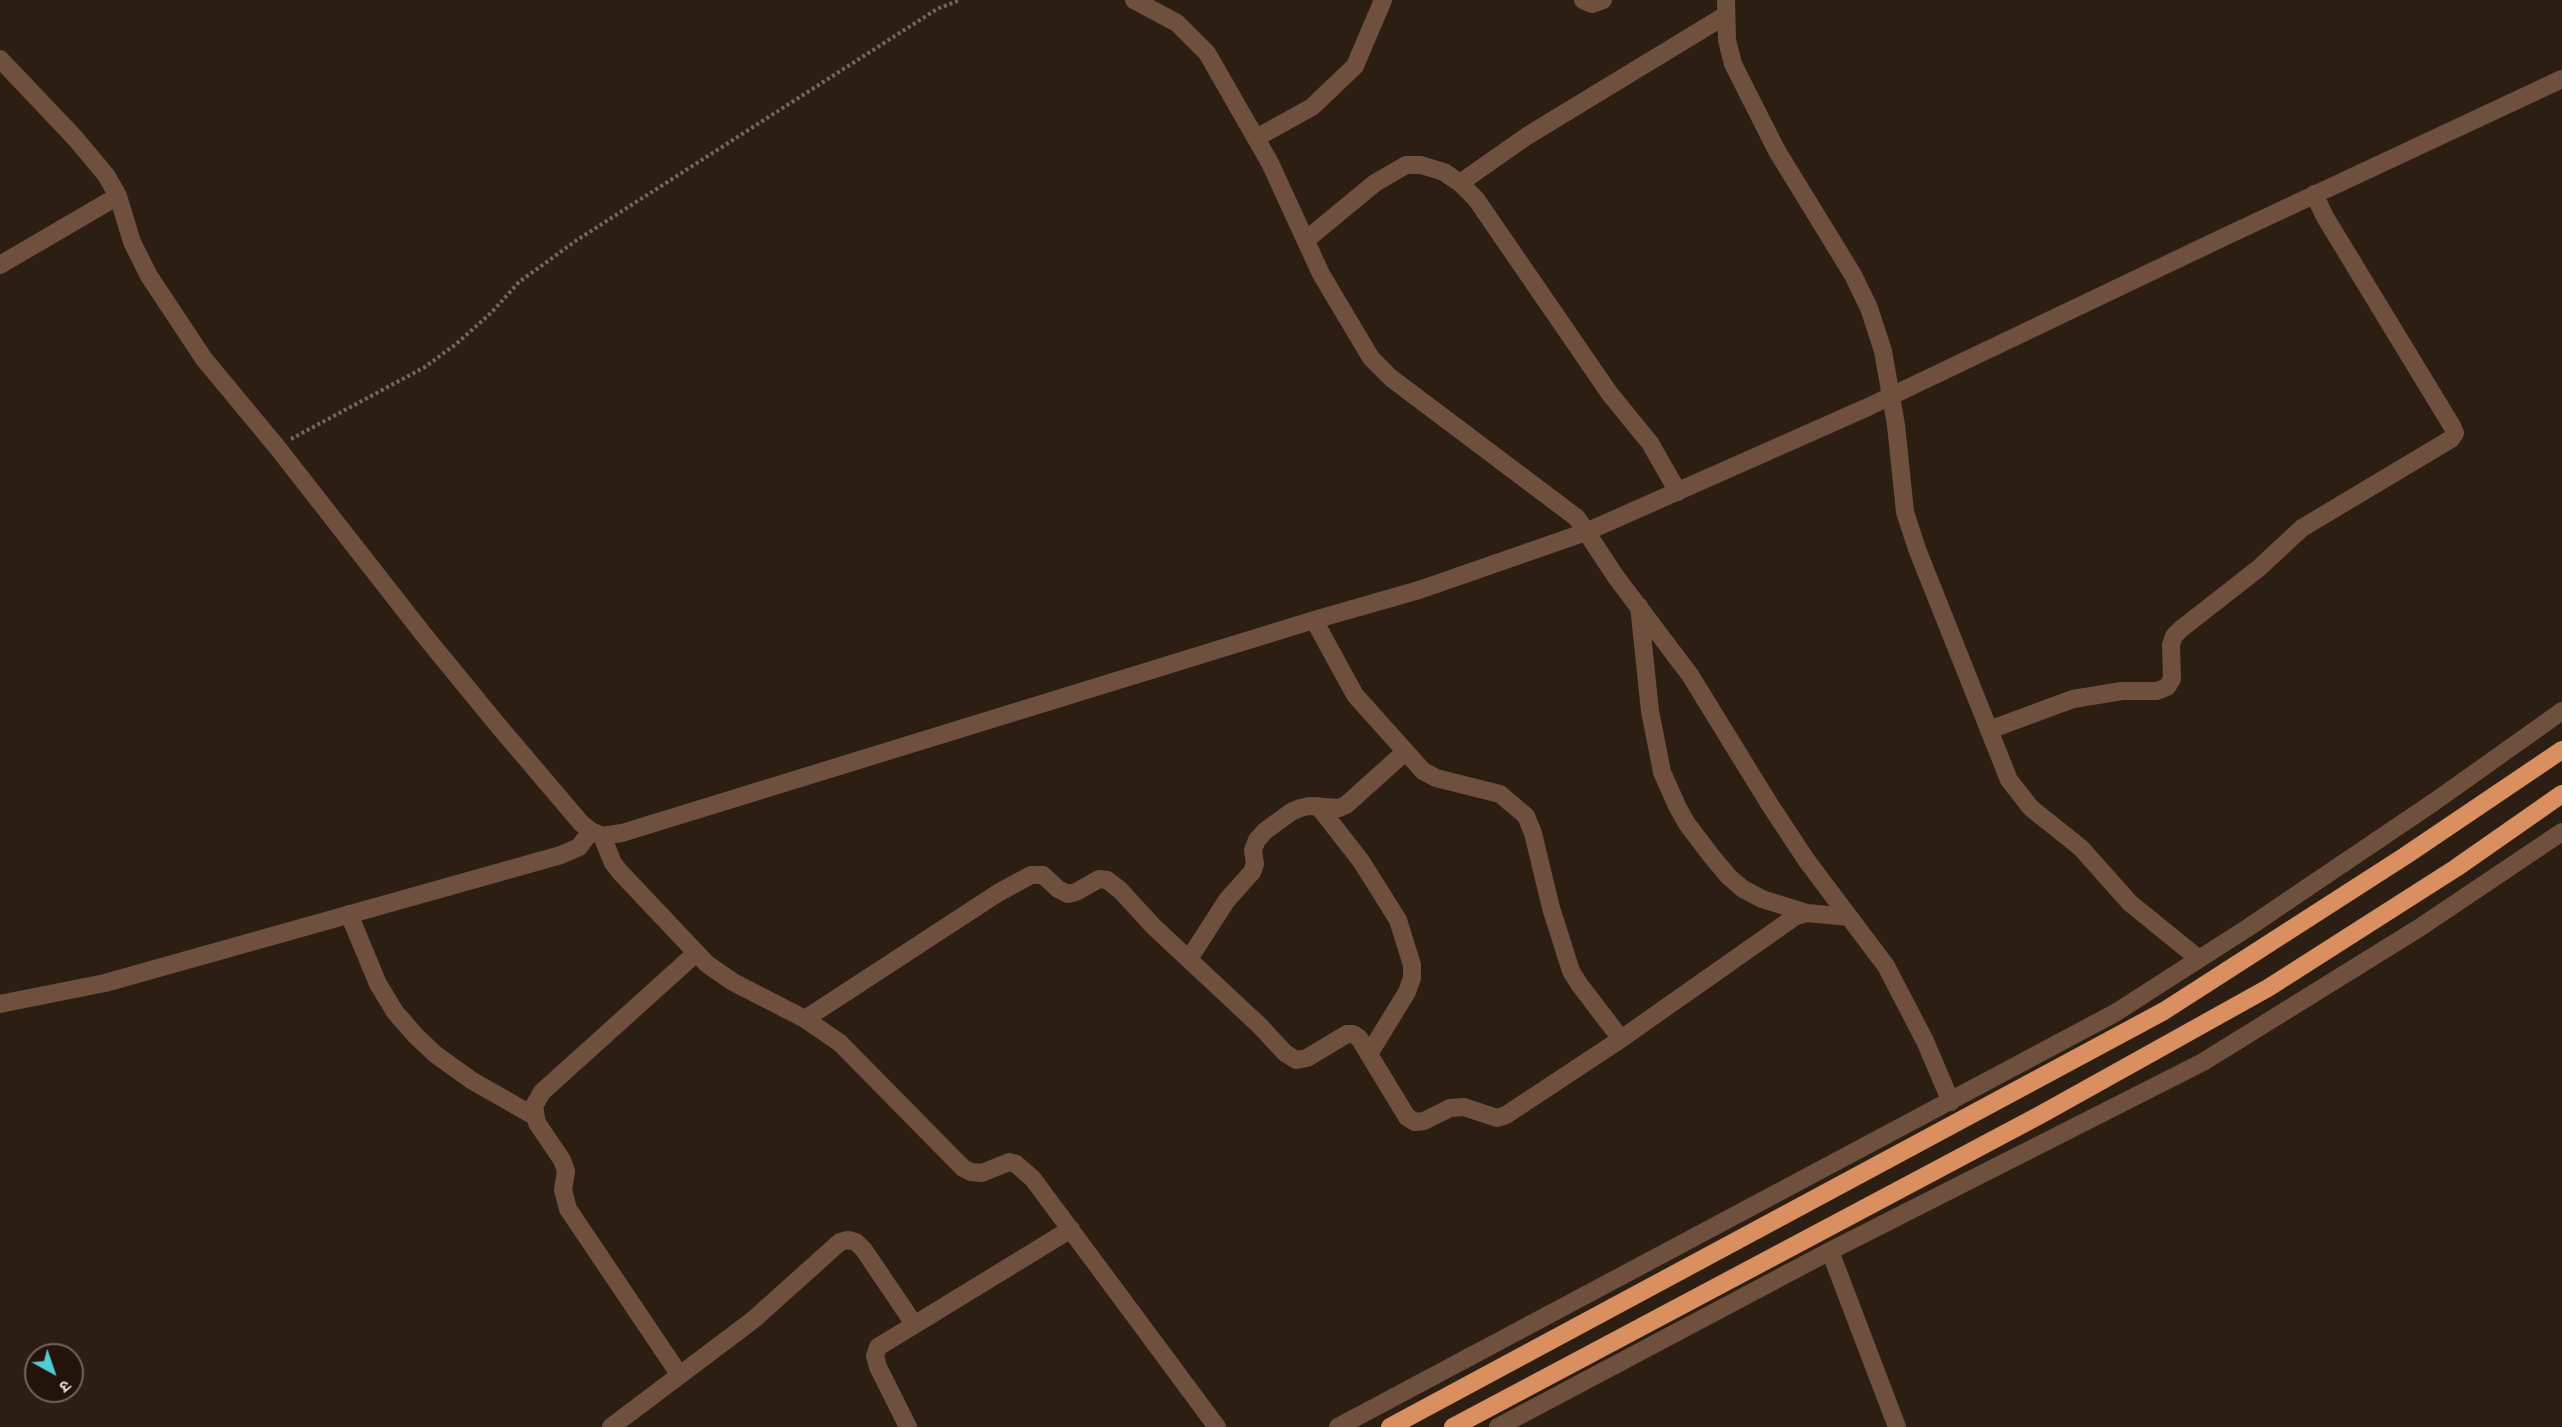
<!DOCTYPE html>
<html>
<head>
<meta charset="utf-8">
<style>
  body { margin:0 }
  #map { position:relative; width:2562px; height:1427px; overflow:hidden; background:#2d1e14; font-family:Overpass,"Noto Sans Devanagari",sans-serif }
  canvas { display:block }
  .north { position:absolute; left:24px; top:1343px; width:60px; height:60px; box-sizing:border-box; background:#23140b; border:2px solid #71645c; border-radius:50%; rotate:140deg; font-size:16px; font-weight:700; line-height:24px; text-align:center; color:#e6dbd5 }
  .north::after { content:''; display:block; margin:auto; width:21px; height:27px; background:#52ccd6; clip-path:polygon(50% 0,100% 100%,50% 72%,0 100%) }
</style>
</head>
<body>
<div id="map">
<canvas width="2562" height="1427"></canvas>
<div class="north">उ</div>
</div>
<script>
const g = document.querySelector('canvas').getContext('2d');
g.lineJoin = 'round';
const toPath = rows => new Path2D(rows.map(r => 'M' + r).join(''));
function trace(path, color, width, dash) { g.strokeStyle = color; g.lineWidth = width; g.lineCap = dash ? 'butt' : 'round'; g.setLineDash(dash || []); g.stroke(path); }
const path = toPath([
  [291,439,425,367,456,344,491,313,519,282,577,240,937,9,960,0]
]);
const minor = toPath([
  [1134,0,1177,23,1207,53,1270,163,1321,274,1371,358,1391,378,1577,518,1616,577,1690,675,1770,805,1807,861,1886,966,1925,1041,1951,1102],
  [1583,0,1592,4,1603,0],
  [1726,0,1727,40,1733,64,1777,151,1853,275,1869,308,1883,351,1896,425,1905,512,1917,549,2009,780,2031,808,2081,848,2130,903,2199,959],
  [0,59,75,138,106,175,118,196,132,242,149,276,204,359,277,447,424,635,496,723,581,823,591,831,602,836,622,833,1314,620,1419,590,1586,532,1868,407,2222,238,2562,79],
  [1256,138,1312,107,1355,66,1383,0],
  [1460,183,1527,136,1726,15],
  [1306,240,1375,183,1406,165,1421,165,1444,172,1460,183,1476,199,1610,394,1650,443,1678,492],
  [0,265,118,196],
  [1639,606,1650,711,1662,772,1677,806,1687,824,1713,858,1729,877,1743,889,1762,899,1807,913],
  [1314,620,1355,695,1423,771,1436,778,1500,794,1526,816,1533,833,1551,908,1571,971,1579,984,1621,1039],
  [1989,730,2073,699,2122,691,2157,691,2167,687,2172,679,2171,645,2174,636,2181,629,2259,568,2302,528,2451,439,2455,433,2452,426,2325,217,2314,194],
  [1318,806,1361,861,1398,920,1412,965,1412,978,1407,992,1369,1054],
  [602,836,613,863,620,872,707,964,733,982,805,1019,840,1043,963,1168,971,1172,982,1173,1009,1162,1016,1164,1033,1179,1217,1427],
  [349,914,378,984,395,1012,416,1036,435,1054,471,1080,534,1116],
  [1189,959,1227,900,1252,872,1255,864,1253,850,1257,840,1265,831,1291,812,1300,808,1309,806,1339,808,1346,805,1405,752],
  [0,1004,105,983,561,855,579,847,591,831],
  [805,1019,998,893,1031,875,1043,875,1058,889,1068,894,1076,892,1099,879,1107,880,1120,890,1153,926,1260,1026,1285,1053,1296,1060,1307,1058,1347,1034,1353,1034,1359,1038,1407,1117,1415,1122,1424,1121,1450,1108,1464,1107,1497,1118,1506,1115,1621,1039,1796,916,1807,913,1849,917],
  [1830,1251,1897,1427],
  [679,1374,568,1209,563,1190,566,1171,562,1160,537,1123,534,1106,542,1092,695,954],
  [611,1427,753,1320,840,1242,848,1240,856,1242,864,1250,914,1324],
  [908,1427,878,1367,875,1356,878,1347,1071,1229],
  [1338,1427,2115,1013,2249,927,2434,802,2562,711],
  [1498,1427,1830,1251,2203,1062,2419,928,2562,832]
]);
const highway = toPath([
  [1390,1427,2164,1011,2405,856,2562,750],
  [1453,1427,2040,1115,2268,988,2456,868,2562,794]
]);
trace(path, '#75675f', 4, [3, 3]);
trace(minor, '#6e503d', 18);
trace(highway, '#d98f5f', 18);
</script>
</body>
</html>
